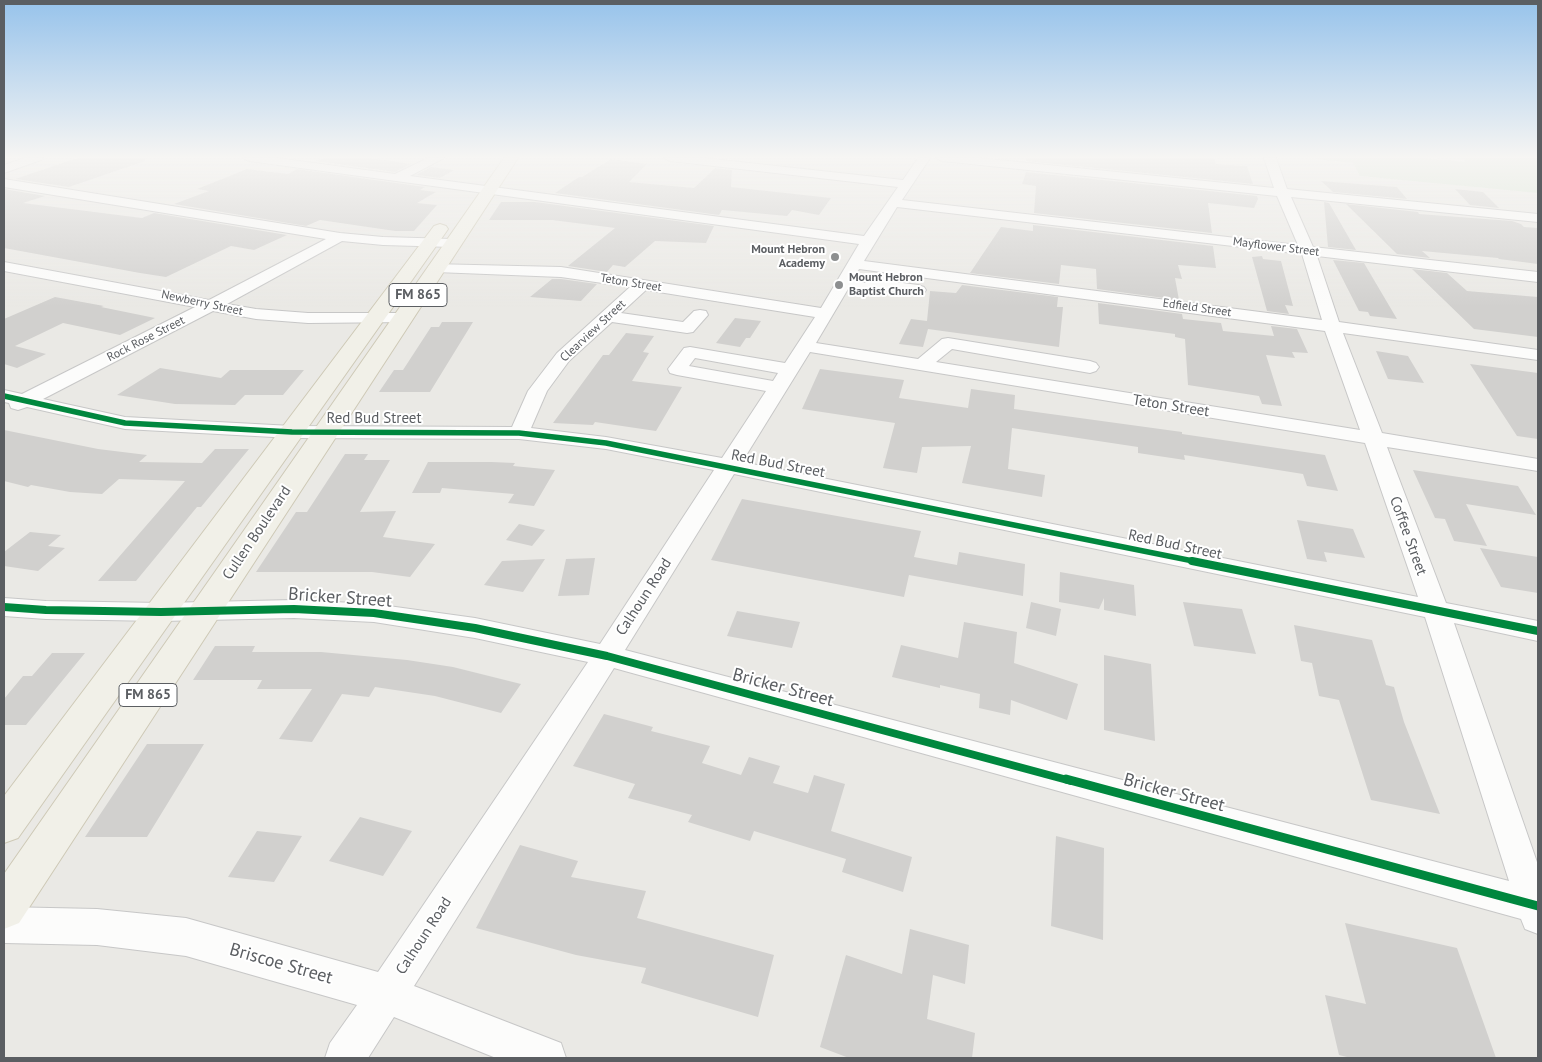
<!DOCTYPE html>
<html>
<head>
<meta charset="utf-8">
<style>
  body { margin:0 }
  #map { position:relative; width:1542px; height:1062px; overflow:hidden; background:#eae9e5; font-family:"PT Sans",sans-serif }
  canvas { display:block }
  .frame { position:absolute; inset:0; border:5px solid #5b5e62; pointer-events:none }
</style>
</head>
<body>
<div id="map">
<canvas width="1542" height="1062"></canvas>
<div class="frame"></div>
</div>
<script>
const g = document.querySelector('canvas').getContext('2d');
g.lineJoin = 'round';
function fill(path, color) { g.fillStyle = color; g.fill(path, 'evenodd'); }
const toPath = rows => new Path2D(rows.map(r => 'M' + r).join(''));
function trace(path, color, width, dash) { g.strokeStyle = color; g.lineWidth = width; g.lineCap = dash ? 'butt' : 'round'; g.setLineDash(dash || []); g.stroke(path); }
function drawText(font, color, halo, rows, align = 'center') {
  g.font = font + ' "PT Sans",sans-serif'; g.lineWidth = 4; g.setLineDash([]); g.textBaseline = 'middle'; g.strokeStyle = halo; g.fillStyle = color; for (const [text, x, y, turn = 0] of rows) {
    g.save(); g.translate(x, y); g.rotate((+turn || 0) * Math.PI / 180); g.textAlign = isNaN(turn) ? turn : align; if (halo) g.strokeText(text, 0, 0); g.fillText(text, 0, 0); g.restore();
  }
}
const green = toPath([
  [1307,158,1427,158,1465,162,1463,158,1538,158,1538,193,1360,176,1353,163]
]);
const building = toPath([
  [77,158,145,158,145,161,69,187,15,179],
  [324,158,371,158,411,164,395,172,316,161],
  [1026,158,1214,158,1216,164,1247,166,1253,184,1026,161],
  [611,159,647,164,629,182,694,188,715,168,732,170,731,187,831,198,819,215,792,210,787,216,722,210,719,215,555,193,579,177,582,177],
  [431,167,454,170,440,178,416,175],
  [247,169,288,174,297,169,425,187,420,190,436,192,417,203,437,205,414,231,395,231,320,220,306,226,174,204,209,191,197,189],
  [1026,172,1257,196,1258,199,1254,208,1208,203,1212,233,1034,213,1036,186,1022,184],
  [1321,181,1397,187,1407,199,1333,192],
  [4,189,45,196,23,203,142,218,154,213,287,235,254,250,231,246,166,277,140,273,4,248],
  [1455,189,1483,192,1499,208,1470,205],
  [501,202,535,202,714,226,706,243,655,241,625,267,613,265,607,272,568,266,615,228,552,220,489,220],
  [1324,202,1329,203,1356,250,1328,247],
  [1346,204,1418,212,1419,214,1512,221,1521,224,1524,227,1538,228,1538,264,1499,259,1498,258,1422,251,1430,258,1397,254],
  [1033,225,1213,246,1216,268,1178,265,1182,279,1175,278,1179,300,1097,289,1096,269,1061,265,1059,284,970,273,1001,227,1033,231],
  [1262,256,1263,259,1281,261,1293,306,1285,305,1289,314,1267,311,1252,257],
  [1333,260,1364,263,1397,319,1370,316,1368,312,1359,311],
  [1412,269,1447,273,1467,291,1538,297,1538,337,1474,329],
  [552,279,561,279,597,284,581,301,530,297],
  [962,285,1058,297,1057,307,1063,307,1059,347,928,329,923,347,899,344,911,319,927,321,930,291,956,293],
  [55,297,104,306,101,307,155,318,120,335,63,323,15,346,46,354,17,368,4,364,4,319],
  [1098,303,1182,314,1183,319,1221,323,1223,331,1274,336,1271,326,1297,329,1308,353,1292,352,1295,358,1266,355,1282,406,1262,404,1259,396,1188,385,1185,339,1175,337,1175,334,1099,324],
  [735,318,761,321,750,338,746,338,740,347,716,343],
  [442,322,473,322,430,392,379,392,394,370,403,370,431,327,439,327],
  [626,333,654,336,643,352,649,353,632,381,682,387,656,431,595,422,593,425,553,423,603,355,609,355],
  [1376,351,1408,356,1424,383,1388,379],
  [1470,364,1538,373,1538,439,1517,436],
  [160,368,221,378,230,370,304,370,283,395,245,395,235,405,175,404,117,395],
  [820,369,904,380,899,398,968,408,971,389,1015,395,1014,409,1182,432,1182,434,1325,455,1338,491,1307,486,1303,474,1184,455,1185,460,1138,453,1138,447,1012,428,1008,469,1045,475,1042,497,962,483,971,446,922,447,917,473,883,468,895,423,802,409],
  [4,430,98,449,147,455,139,462,202,463,215,449,249,449,201,507,197,507,136,581,98,581,185,481,119,479,102,494,70,492,31,485,28,487,4,481],
  [345,454,368,454,364,460,390,460,360,512,396,511,383,537,435,544,410,577,372,572,256,572,296,512,307,512],
  [428,462,491,462,515,463,513,466,555,470,534,506,508,503,514,494,442,488,440,493,412,493],
  [1413,470,1518,486,1536,515,1466,504,1487,546,1454,541,1445,519,1435,518],
  [742,499,921,531,914,557,957,565,959,552,1025,564,1023,596,909,575,904,597,711,560],
  [1297,520,1353,529,1365,558,1324,552,1327,562,1307,559],
  [519,524,545,530,532,546,506,540],
  [30,532,61,535,48,546,65,548,38,571,4,566,4,552],
  [1480,548,1538,557,1538,593,1501,587],
  [595,558,589,595,558,596,566,559],
  [545,559,523,592,484,585,502,561],
  [1060,572,1134,585,1136,616,1104,610,1104,598,1099,609,1059,602],
  [1031,602,1061,609,1056,636,1026,628],
  [1183,602,1242,609,1256,654,1194,646],
  [737,611,800,622,792,648,727,636],
  [964,622,1017,632,1014,663,1078,684,1067,720,1011,700,1010,715,979,708,980,694,940,685,940,688,892,677,901,645,958,658],
  [1294,625,1372,640,1386,685,1394,687,1404,722,1440,814,1371,800,1339,700,1319,696,1312,663,1301,661],
  [215,646,255,646,252,652,321,652,407,660,453,667,521,684,501,713,435,696,375,687,369,697,342,694,312,742,279,739,312,689,257,689,262,680,193,680],
  [52,653,85,653,26,725,4,725,4,699,23,676,32,676],
  [1104,655,1151,664,1155,741,1104,730],
  [604,714,653,727,651,731,710,746,702,763,741,775,749,757,780,766,773,783,808,793,814,775,845,784,831,831,912,857,903,892,842,872,846,859,754,831,750,841,688,822,692,815,628,798,635,784,573,766],
  [147,744,204,744,147,837,85,837],
  [360,817,412,831,383,876,329,861],
  [257,831,302,836,274,882,228,877],
  [1056,836,1104,848,1103,940,1051,926],
  [520,845,578,861,571,877,646,891,637,918,774,955,758,1017,641,983,646,968,576,955,476,928],
  [1345,923,1457,948,1496,1058,1351,1058,1339,1055,1325,995,1366,1004],
  [910,929,969,945,965,984,933,975,927,1019,975,1033,972,1058,849,1058,820,1047,846,955,902,974]
]);
const minor = toPath([
  [25,158,43,158,41,160,4,173,4,165,25,158],
  [243,158,277,158,395,174,428,158,444,158,410,176,864,236,898,187,670,161,664,158,704,158,903,180,918,158,930,158,902,200,1298,245,1277,196,942,161,936,158,979,158,1274,188,1264,158,1276,158,1287,189,1538,214,1538,222,1291,197,1313,247,1538,272,1538,282,1317,256,1339,322,1538,350,1538,360,1343,333,1382,433,1538,459,1538,471,1387,447,1446,603,1538,621,1538,641,1454,623,1538,865,1538,934,1525,929,1521,919,614,668,414,986,561,1043,566,1058,496,1058,394,1017,368,1058,325,1058,330,1043,357,1005,186,956,97,945,4,943,4,907,97,909,186,918,378,972,588,662,475,638,374,622,294,618,161,621,46,619,4,616,4,598,46,601,161,603,294,600,374,604,475,618,600,644,714,470,606,449,519,439,292,438,125,429,27,407,18,410,11,408,9,403,4,402,4,390,22,394,195,307,4,271,4,262,209,300,326,239,4,187,4,179,340,233,383,237,452,239,457,240,459,243,457,246,452,247,383,245,342,241,227,304,256,309,308,313,402,313,408,314,410,318,408,322,308,323,256,319,213,311,43,399,125,417,292,426,512,427,528,391,557,353,630,287,561,277,436,272,431,270,428,267,431,264,561,267,821,308,859,244,249,161,243,158],
  [897,207,1302,254,1322,320,864,261,897,207],
  [859,269,1325,331,1360,430,936,362,952,349,1090,373,1096,371,1099,367,1096,363,1090,361,948,338,942,339,918,359,816,343,848,289,870,293,877,289,918,295,924,293,926,290,924,287,918,285,872,279,865,283,853,281,859,269],
  [646,290,815,317,785,363,690,347,684,348,668,369,670,373,677,375,766,391,722,458,606,437,531,428,547,391,569,361,612,322,687,333,693,332,708,315,706,311,700,310,694,311,683,322,621,313,646,290],
  [810,352,1365,443,1418,597,742,462,810,352],
  [695,358,778,373,773,381,689,366,695,358],
  [734,474,1425,617,1509,881,625,650,734,474]
]);
const major = toPath([
  [504,158,518,158,19,923,4,929,4,874,504,158],
  [440,224,446,226,448,229,446,232,18,838,4,843,4,796,434,226,440,224]
]);
const cyclewayFar2 = toPath([
  [4,396,125,423,292,432,519,433,606,443,1198,562]
]);
const cyclewayFar1 = toPath([
  [1192,561,1538,631],
  [4,607,46,610,161,612,294,609,374,613,475,628,607,656,1071,781]
]);
const cycleway = toPath([
  [1066,779,1538,906]
]);
const markers = [
  [835,257,5,"#8d8f90"],
  [839,285,5,"#8d8f90"]
];
const farStreetnames = [
  ["Mayflower Street",1276,247,7],
  ["Teton Street",631,283,9],
  ["Newberry Street",202,303,12],
  ["Edfield Street",1197,308,8],
  ["Clearview Street",593,331,-43],
  ["Rock Rose Street",146,339,-27]
];
const farPoinames = [
  ["Mount Hebron",825,250],
  ["Academy",825,264],
  ["Mount Hebron",849,278,"left"],
  ["Baptist Church",849,292,"left"]
];
const shields = [
  [418,295,58],
  [148,695,58]
];
const shieldNames = [
  ["FM 865",418,295],
  ["FM 865",148,695]
];
const streetNames = [
  ["Teton Street",1171,406,9],
  ["Red Bud Street",374,419],
  ["Red Bud Street",778,464,11],
  ["Cullen Boulevard",257,533,-56],
  ["Coffee Street",1408,536,70],
  ["Red Bud Street",1175,545,12],
  ["Calhoun Road",644,597,-57],
  ["Calhoun Road",424,936,-57]
];
const nearStreetnames = [
  ["Bricker Street",340,598,4],
  ["Bricker Street",783,688,15],
  ["Bricker Street",1174,793,15],
  ["Briscoe Street",281,964,16]
];
fill(green, '#d5e4d2');
fill(building, '#d1d0ce');
trace(minor, '#c7c7c7', 2);
trace(major, '#cec9b6', 2);
fill(minor, '#fcfcfb');
fill(major, '#f1f0e8');
trace(cyclewayFar2, '#00873e', 5.5);
trace(cyclewayFar1, '#00873e', 8);
trace(cycleway, '#00873e', 9);
const sky = g.createLinearGradient(0, 0, 0, 307);
sky.addColorStop(0, '#97c3eb');
sky.addColorStop(0.51, '#f6f5f3');
sky.addColorStop(1, '#f6f5f300');
g.fillStyle = sky;
g.fillRect(0, 0, 1542, 307);
for (const [x, y, r, color] of markers) { const dot = new Path2D(); dot.arc(x, y, r, 0, 2 * Math.PI); g.fillStyle = color; g.fill(dot); trace(dot, '#fff', 2); }
drawText('12px', '#5b5e62', '#fff', farStreetnames);
drawText('bold 12px', '#5b5e62', '#fff', farPoinames, 'right');
for (const [x, y, w] of shields) { const box = new Path2D(); box.roundRect(x - w / 2, y - 11.5, w, 23, 4); g.fillStyle = '#fff'; g.fill(box); trace(box, '#5b5e62', 1); }
drawText('bold 14px', '#5b5e62', null, shieldNames);
drawText('15px', '#5b5e62', '#fff', streetNames);
drawText('18px', '#5b5e62', '#fff', nearStreetnames);
</script>
</body>
</html>
